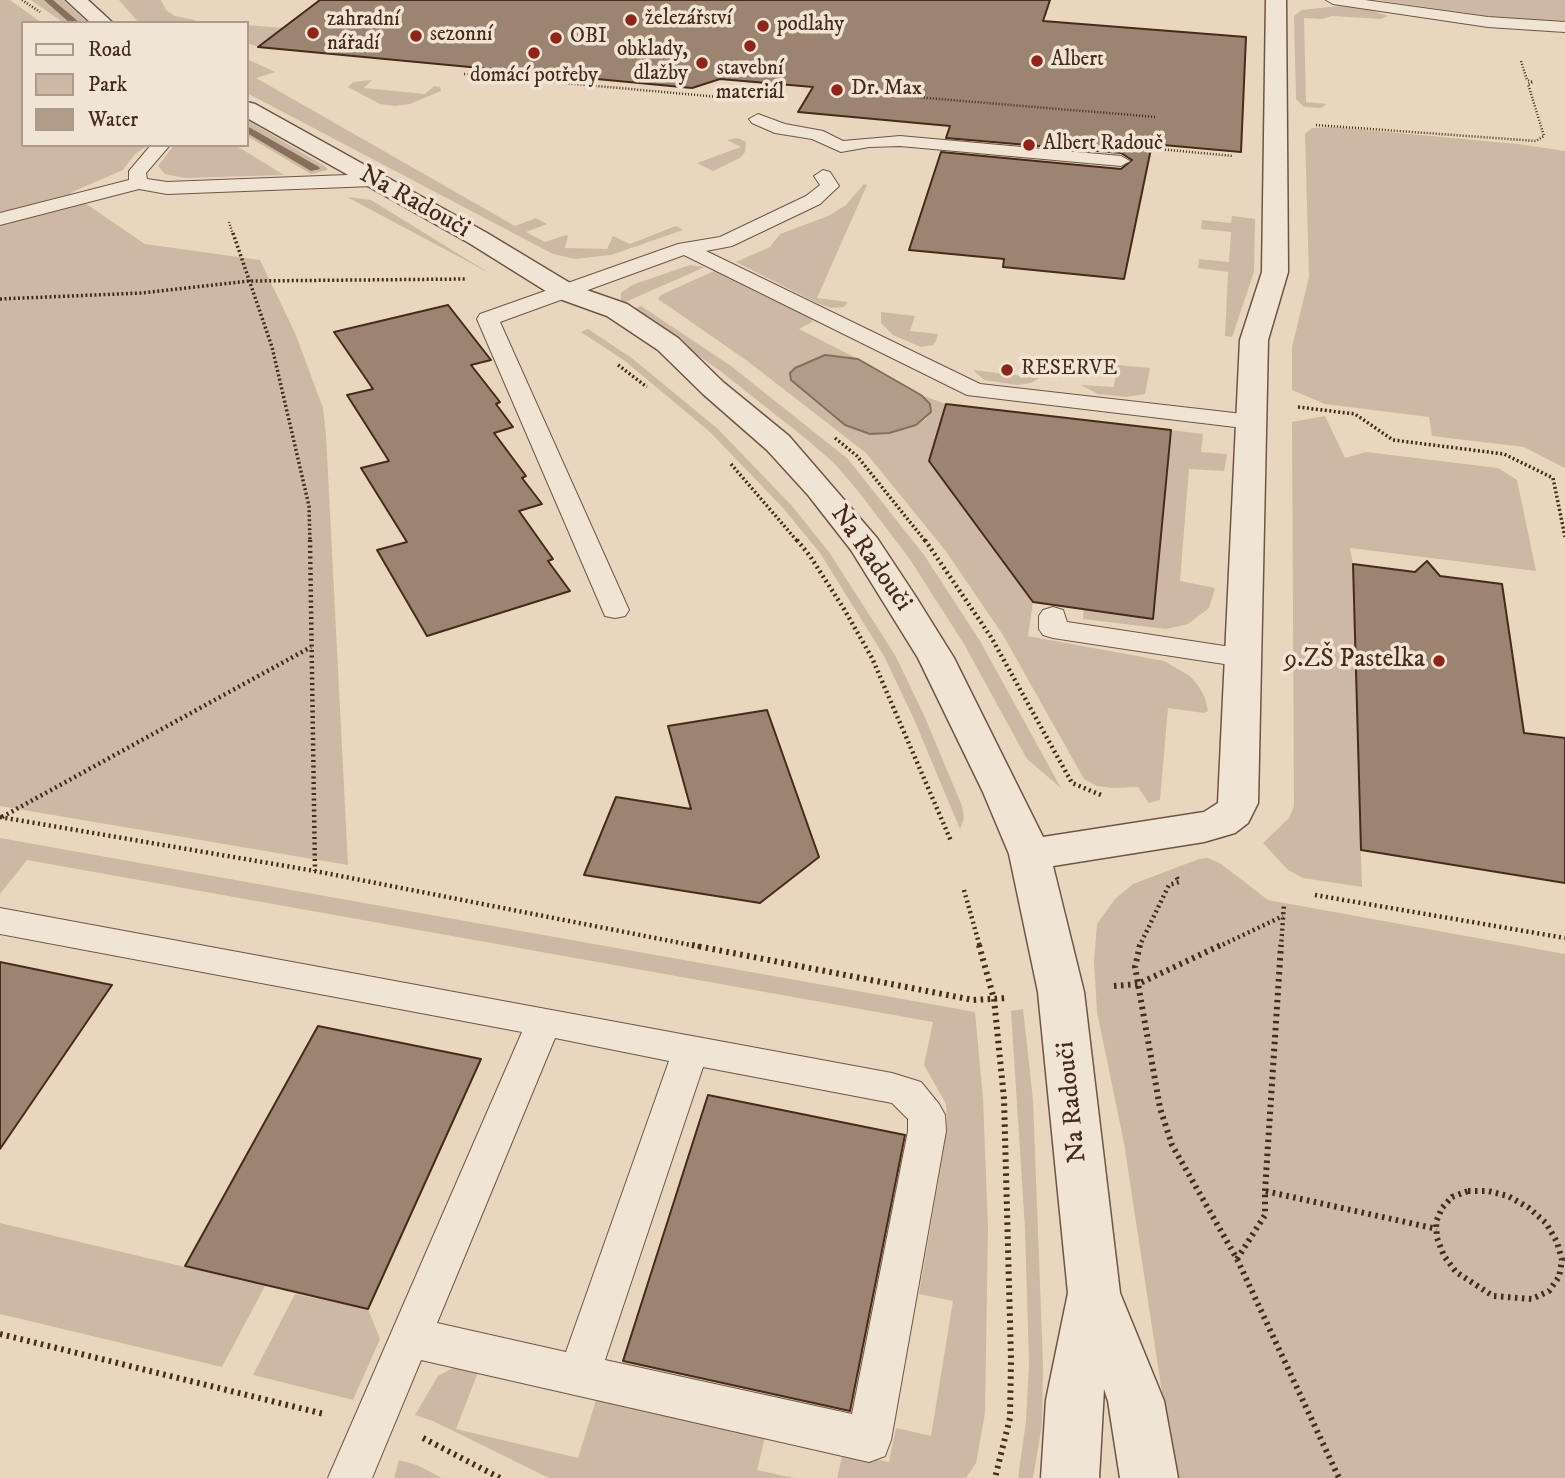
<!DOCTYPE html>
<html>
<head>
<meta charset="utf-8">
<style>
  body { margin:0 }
  #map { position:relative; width:1565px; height:1478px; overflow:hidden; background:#e8d6bf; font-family:"IM FELL DW Pica",serif }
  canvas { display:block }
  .legend { position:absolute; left:21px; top:21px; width:228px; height:126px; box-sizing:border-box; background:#f0e4d5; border:2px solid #ac9a8a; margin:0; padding:9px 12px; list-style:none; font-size:21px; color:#472b1a }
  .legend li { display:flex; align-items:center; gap:14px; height:35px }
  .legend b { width:35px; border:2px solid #ac9a8a }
</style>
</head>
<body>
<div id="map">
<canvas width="1565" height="1478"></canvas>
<ul class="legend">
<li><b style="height:9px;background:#f0e4d5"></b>Road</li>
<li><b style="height:19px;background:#cdb9a3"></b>Park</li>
<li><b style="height:19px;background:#b19c87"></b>Water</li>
</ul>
</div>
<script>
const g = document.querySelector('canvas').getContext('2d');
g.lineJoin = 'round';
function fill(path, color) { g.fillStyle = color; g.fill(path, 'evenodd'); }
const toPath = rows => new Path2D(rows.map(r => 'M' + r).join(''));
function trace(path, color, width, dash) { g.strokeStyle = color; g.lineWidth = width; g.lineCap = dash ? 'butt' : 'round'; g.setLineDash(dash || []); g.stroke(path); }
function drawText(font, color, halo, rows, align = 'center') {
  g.font = font + ' "IM FELL DW Pica",serif'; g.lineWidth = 7; g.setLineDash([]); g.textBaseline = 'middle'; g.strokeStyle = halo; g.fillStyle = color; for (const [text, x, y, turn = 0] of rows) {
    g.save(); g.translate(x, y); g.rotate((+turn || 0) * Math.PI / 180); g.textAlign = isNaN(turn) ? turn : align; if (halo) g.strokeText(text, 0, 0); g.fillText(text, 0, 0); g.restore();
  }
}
const green = toPath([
  [0,0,10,0,42,23,23,23,23,145,149,145,135,154,123,170,70,193,145,244,260,260,295,333,323,408,326,435,348,865,0,806],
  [31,0,63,0,88,23,64,23],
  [119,0,161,0,166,10,175,16,195,20,194,23,139,23],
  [1378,0,1565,0,1565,24,1513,20],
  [1338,6,1367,9,1388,16,1381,19,1332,16,1322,19,1304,18,1306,102,1327,104,1321,108,1304,107,1296,99,1294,16,1302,10],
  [247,25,283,28,258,47,247,43],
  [247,59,275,72,256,78,515,226,536,218,547,224,526,232,545,242,566,235,568,236,565,248,607,249,613,236,630,244,676,226,683,230,611,255,575,259,553,254,247,93],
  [372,80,364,88,425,94,434,86,440,87,441,91,410,104,395,106,380,104,348,87,353,82],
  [247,120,326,167,328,170,311,174,247,136],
  [1333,127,1518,144,1565,151,1565,468,1524,447,1432,436,1429,417,1325,404,1292,390,1292,347,1309,277,1305,134,1312,128],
  [738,138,746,142,745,152,740,158,713,171,697,163,741,147,727,140],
  [174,145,235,145,284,175,185,178,165,174,158,166],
  [864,184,867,185,817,298,848,302,844,307,831,308,817,303,736,262,770,247,780,234,828,216,846,205],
  [347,197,371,200,491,274],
  [1232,216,1255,219,1254,272,1232,337,1225,336,1228,272,1198,268,1199,259,1229,262,1231,232,1201,229,1202,220,1231,223],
  [690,265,705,267,623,303,621,300,621,293,632,285],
  [714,271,812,319,812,322,799,329,858,359,834,355,791,380,845,425,889,433,916,425,926,419,930,404,921,395,946,404,929,461,1033,602,1028,636,1164,661,1190,676,1199,687,1205,698,1208,711,1204,713,1168,708,1160,800,1149,803,1138,787,1113,788,1097,786,1084,779,1003,635,945,550,866,453,746,360,658,299,661,295],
  [641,306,731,366,848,459,924,555,980,641,1061,788,1027,759,964,644,909,558,858,491,834,463,805,438,719,370,631,309],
  [881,312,915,316,910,331,938,334,936,341,933,345,921,347,893,335,881,323],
  [588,329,633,359,718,429,792,506,829,552,895,655,924,715,962,806,964,818,960,829,913,717,884,656,820,553,783,508,710,432,625,361,581,332],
  [1117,365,1150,368,1145,394,1126,397,1098,394,1081,385,1114,387],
  [973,370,1039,378,1031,383,1017,385,984,380],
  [1325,416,1345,458,1366,452,1498,468,1517,480,1536,571,1350,548,1353,564,1360,753,1358,769,1362,887,1303,878,1288,870,1263,843,1289,818,1294,806,1292,422],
  [1171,430,1203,434,1201,452,1227,454,1224,471,1189,469,1180,581,1215,588,1209,608,1188,624,1166,629,1083,619,1084,609,1153,619],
  [0,838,975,1012,983,1098,988,1227,985,1413,976,1463,966,1478,837,1478,843,1452,889,1462,896,1428,931,1436,953,1301,919,1294,947,1130,946,1104,924,1065,933,1022,27,860,0,894],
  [1208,858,1221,864,1268,900,1565,954,1565,1478,1179,1478,1171,1452,1124,1143,1097,1012,1094,962,1097,924,1115,899,1133,884,1199,859],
  [1023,1009,1033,1100,1043,1364,1042,1425,1033,1478,1018,1478,1026,1421,1029,1363,1025,1228,1011,1011],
  [0,1223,265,1286,222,1367,0,1314],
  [295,1294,368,1309,380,1339,353,1400,253,1375],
  [455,1367,480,1367,456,1429,578,1458,598,1394,766,1434,757,1470,794,1478,549,1478,433,1421,415,1415,438,1376],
  [399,1460,417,1465,442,1478,394,1478]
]);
const water = toPath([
  [825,355,858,359,921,395,930,404,931,412,916,425,889,433,870,434,845,425,791,380,790,373,795,368,825,355]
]);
const stream = toPath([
  [44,0,53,0,80,23,70,23,44,0],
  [247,126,319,167,320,169,311,171,247,133,247,126]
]);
const building = toPath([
  [320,0,1050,0,1043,21,1246,37,1241,152,1152,144,1124,279,1003,267,1004,259,909,250,941,152,1121,169,1132,160,1121,153,946,138,950,126,798,112,813,87,720,79,692,88,258,47,320,0],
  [448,305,491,360,471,365,500,402,496,404,513,427,494,433,526,476,522,478,542,504,519,511,553,559,548,561,570,591,427,636,377,550,407,542,361,468,389,461,347,395,373,389,334,332,448,305],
  [946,404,1171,430,1153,619,1033,602,929,461,946,404],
  [1427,561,1440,576,1502,584,1524,733,1565,738,1565,883,1361,850,1353,564,1415,572,1427,561],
  [767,710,819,857,760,903,584,875,616,797,691,809,668,726,767,710],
  [0,962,112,985,0,1149,0,962],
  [318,1026,481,1059,368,1309,185,1266,318,1026],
  [708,1095,905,1135,850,1411,623,1361,708,1095]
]);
const pathFar3 = toPath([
  [22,0,40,12],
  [464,74,730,98],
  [879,94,1156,117],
  [1316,125,1536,141,1544,136,1528,84,1533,82,1527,80,1521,61],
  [1159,149,1233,156],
  [229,222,233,235]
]);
const pathFar2 = toPath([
  [233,233,272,347,309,506,310,542],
  [0,299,141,293,249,281,467,279],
  [618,365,647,387],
  [1298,407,1355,414,1393,440,1504,454,1553,478,1565,537],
  [835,438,857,456,926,542],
  [731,464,798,542]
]);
const pathFar1 = toPath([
  [310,540,315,871],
  [797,540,810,556,844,609,872,658,951,841],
  [925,540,991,637,1072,783,1101,795],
  [0,817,315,871,701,947],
  [2,817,311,647],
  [964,890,980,947],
  [1315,895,1565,938],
  [1139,947,1169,885,1179,882,1176,876],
  [1218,947,1283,916],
  [1281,947,1284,904]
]);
const path = toPath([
  [692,945,973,1000,1007,998],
  [979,945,994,999,1004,1099,1011,1359,1010,1418,995,1478],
  [1140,945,1135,967,1160,1108,1172,1145,1237,1259,1339,1478],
  [1114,986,1138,984,1221,945],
  [1265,1191,1281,945],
  [1468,1191,1488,1191,1508,1196,1529,1208,1546,1223,1557,1242,1562,1260,1559,1277,1549,1291,1532,1299,1493,1296,1456,1272,1444,1256,1437,1238,1436,1222,1442,1208,1452,1197,1468,1191],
  [1237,1259,1265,1215,1265,1191,1437,1229],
  [0,1334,324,1414],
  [423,1438,500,1478]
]);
const lane = toPath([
  [1326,0,1365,0,1488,17,1565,22,1565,32,1488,27,1333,4,1326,0],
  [758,114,785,124,823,131,843,141,900,136,1121,156,1130,161,1121,166,900,146,869,147,841,152,812,139,775,133,752,123,749,119,758,114],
  [151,145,170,145,146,173,147,179,167,182,373,174,382,180,373,186,167,194,139,189,0,225,0,213,129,180,129,171,151,145],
  [823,170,830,172,839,186,820,204,732,246,706,251,980,384,1252,415,1260,417,1264,422,1260,427,1252,429,967,395,684,255,500,322,629,610,625,616,615,618,605,616,477,319,480,314,678,244,720,237,806,196,820,185,814,176,823,170],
  [1053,607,1063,610,1067,622,1244,649,1254,652,1258,658,1254,664,1244,667,1053,638,1043,635,1039,629,1039,616,1043,610,1053,607],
  [0,908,892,1073,921,1082,939,1104,945,1115,946,1131,891,1440,885,1456,869,1462,421,1360,372,1478,328,1478,522,1032,0,934,0,908],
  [555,1038,669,1061,566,1352,437,1323,555,1038],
  [703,1067,892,1103,908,1119,908,1131,852,1414,605,1360,703,1067]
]);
const street = toPath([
  [66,0,88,0,113,23,91,23,66,0],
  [1266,0,1286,0,1288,272,1268,340,1258,803,1248,823,1235,833,1204,842,1053,866,1084,992,1120,1293,1164,1401,1178,1478,1120,1478,1108,1401,1104,1389,1099,1478,1041,1478,1046,1400,1068,1293,1038,992,1009,854,983,792,918,658,851,550,808,495,767,450,703,394,658,350,607,316,557,298,469,243,247,118,247,102,255,104,487,233,575,286,627,304,678,338,723,382,789,436,877,538,916,597,954,658,1043,837,1204,812,1218,803,1240,340,1262,272,1266,0]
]);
const markers = [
  [631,20,7,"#8f2418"],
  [763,26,7,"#8f2418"],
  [313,33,7,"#8f2418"],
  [416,36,7,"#8f2418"],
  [556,38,7,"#8f2418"],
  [750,46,7,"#8f2418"],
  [534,53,7,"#8f2418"],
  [1037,61,7,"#8f2418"],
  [702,63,7,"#8f2418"],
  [837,90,7,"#8f2418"],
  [1029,145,7,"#8f2418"],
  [1007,370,7,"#8f2418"],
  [1439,661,7,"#8f2418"]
];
const farPoinames = [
  ["železářství",645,20],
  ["zahradní",327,21],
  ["nářadí",327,45],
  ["podlahy",777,26],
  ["sezonní",430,36],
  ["OBI",570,38],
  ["obklady,",688,51,"right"],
  ["dlažby",688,75,"right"],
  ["Albert",1051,61],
  ["stavební",750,70,"center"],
  ["materiál",750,94,"center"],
  ["domácí potřeby",534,77,"center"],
  ["Dr. Max",851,90],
  ["Albert Radouč",1043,145],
  ["RESERVE",1021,370]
];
const streetNames = [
  ["Na Radouči",414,203,29],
  ["Na Radouči",870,559,55],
  ["Na Radouči",1073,1102,-96]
];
const poiNames = [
  ["9.ZŠ Pastelka",1425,661]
];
fill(green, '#cdb9a3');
fill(water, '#b19c87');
trace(water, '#876f5b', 2);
fill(stream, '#876f5b');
fill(building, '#9b8470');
trace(building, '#472b1a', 2);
trace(lane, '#6f5643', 2);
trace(street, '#6f5643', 3);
trace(pathFar3, '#472b1a', 2.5, [1, 2]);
trace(pathFar2, '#472b1a', 3.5, [2, 2.5]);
trace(pathFar1, '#472b1a', 4.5, [2, 3.5]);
trace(path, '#472b1a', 6, [2.5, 4.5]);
fill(lane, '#f0e4d5');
fill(street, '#f0e4d5');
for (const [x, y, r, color] of markers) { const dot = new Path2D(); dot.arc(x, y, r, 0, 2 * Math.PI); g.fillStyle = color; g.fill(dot); trace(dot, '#f0e4d5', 2.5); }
drawText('21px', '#472b1a', '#f0e4d5', farPoinames, 'left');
drawText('26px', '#472b1a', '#f0e4d5', streetNames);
drawText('26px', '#472b1a', '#f0e4d5', poiNames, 'right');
</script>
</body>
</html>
